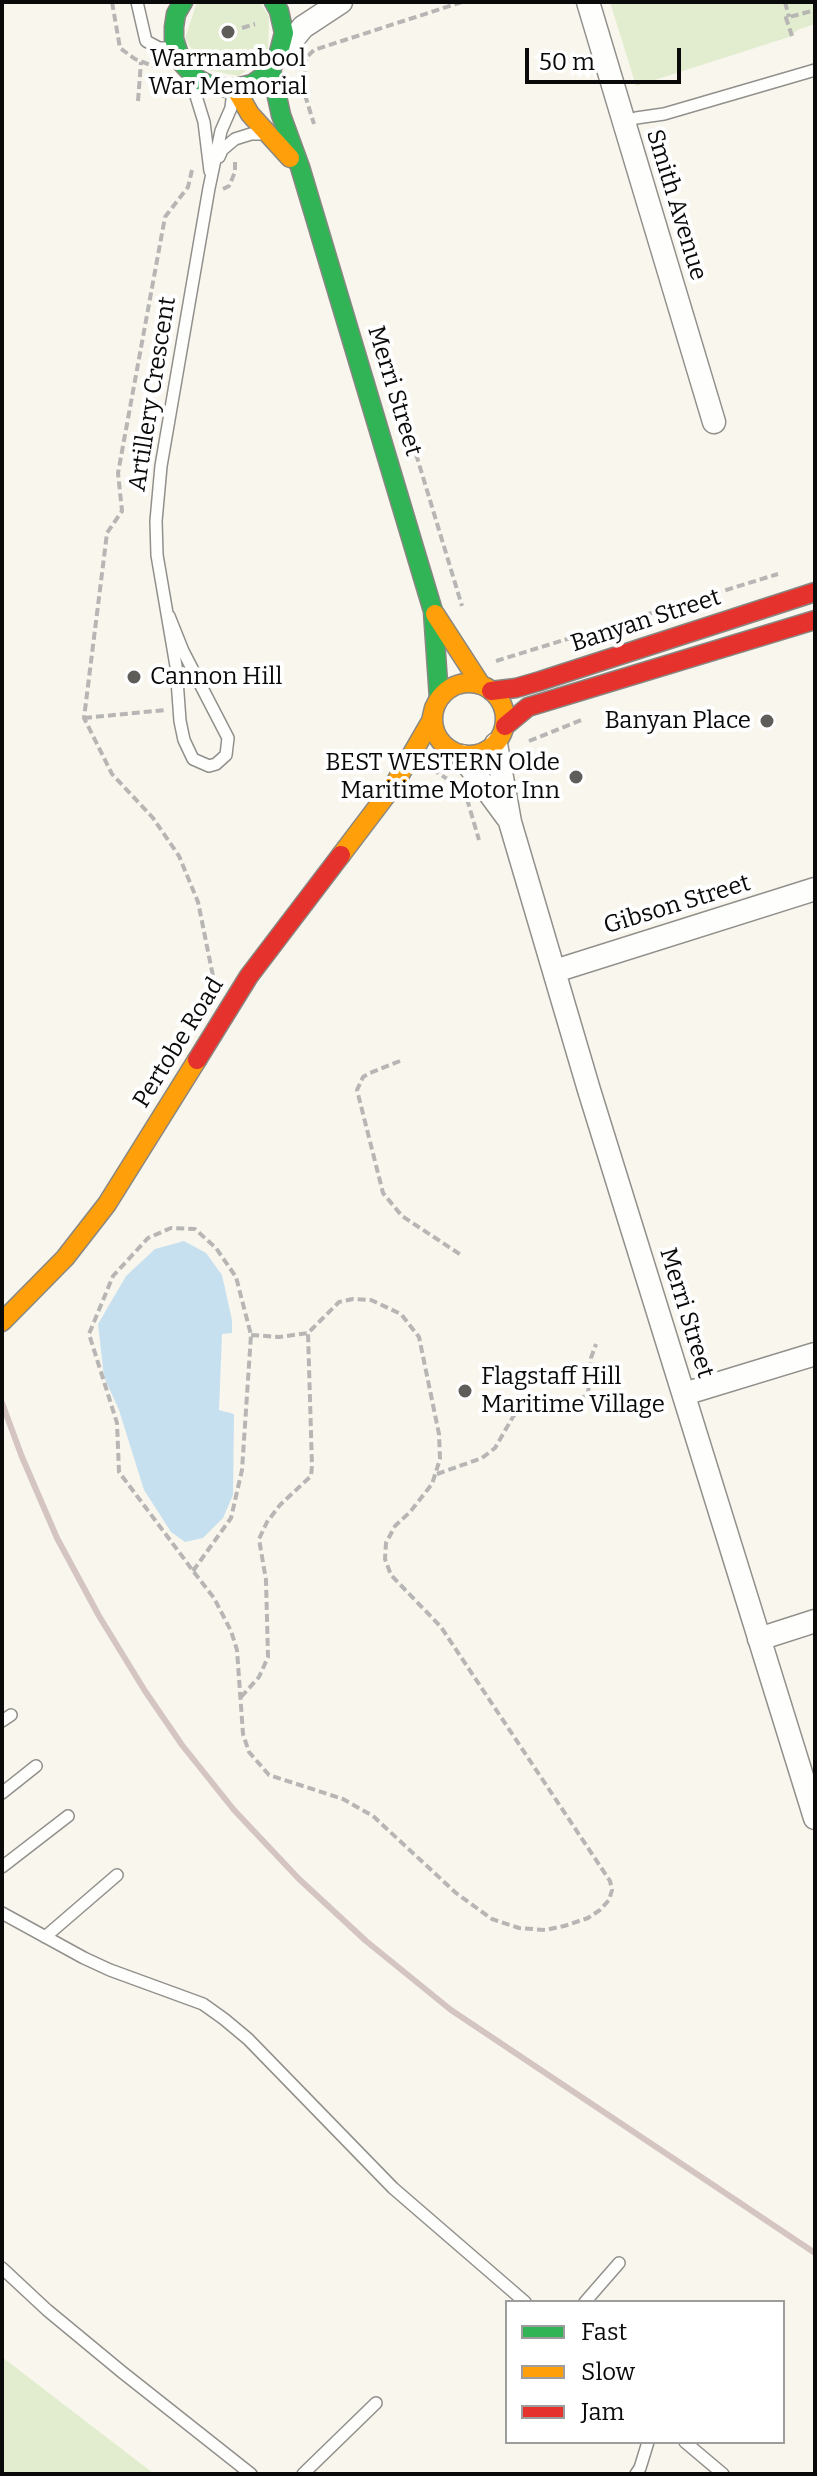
<!DOCTYPE html>
<html>
<head>
<meta charset="utf-8">
<style>
  body { margin:0 }
  #map { position:relative; width:817px; height:2476px; overflow:hidden; background:#f9f6ed; font-family:Bitter,serif }
  canvas { display:block }
  .frame { position:absolute; inset:0; border:4px solid #0a0a0a; pointer-events:none }
  .legend { position:absolute; left:505px; top:2300px; width:280px; height:144px; box-sizing:border-box; background:#fff; border:2px solid #9d9d9d; margin:0; padding:10px 14px; list-style:none; font-size:24px; color:#0a0a0a }
  .legend li { display:flex; align-items:center; gap:16px; height:40px }
  .legend b { width:40px; border:2px solid #9d9d9d }
  .scale { position:absolute; left:525px; top:48px; width:156px; height:36px; box-sizing:border-box; border:4px solid #0a0a0a; border-top:0; padding-left:10px; font-size:24px; line-height:28px; white-space:nowrap; color:#0a0a0a; -webkit-text-stroke:6px #fff; paint-order:stroke }
</style>
</head>
<body>
<div id="map">
<canvas width="817" height="2476"></canvas>
<div class="frame"></div>
<ul class="legend">
<li><b style="height:10px;background:#30b455"></b>Fast</li>
<li><b style="height:10px;background:#ff9f0a"></b>Slow</li>
<li><b style="height:10px;background:#e5322d"></b>Jam</li>
</ul>
<div class="scale">50 m</div>
</div>
<script>
const g = document.querySelector('canvas').getContext('2d');
g.lineJoin = 'round';
function fill(path, color) { g.fillStyle = color; g.fill(path, 'evenodd'); }
const toPath = rows => new Path2D(rows.map(r => 'M' + r).join(''));
function trace(path, color, width, dash) { g.strokeStyle = color; g.lineWidth = width; g.lineCap = dash ? 'butt' : 'round'; g.setLineDash(dash || []); g.stroke(path); }
function drawText(font, color, halo, rows, align = 'center') {
  g.font = font + ' Bitter,serif'; g.lineWidth = 8; g.setLineDash([]); g.textBaseline = 'middle'; g.strokeStyle = halo; g.fillStyle = color; for (const [text, x, y, turn = 0] of rows) {
    g.save(); g.translate(x, y); g.rotate((+turn || 0) * Math.PI / 180); g.textAlign = isNaN(turn) ? turn : align; if (halo) g.strokeText(text, 0, 0); g.fillText(text, 0, 0); g.restore();
  }
}
const green = toPath([
  [197,2,260,2,269,16,268,54,239,76,203,69,185,38],
  [610,2,815,2,815,24,797,30,792,36,636,86],
  [2,2357,153,2473,154,2474,2,2474]
]);
const water = toPath([
  [184,1241,206,1253,222,1275,232,1320,232,1333,222,1334,219,1410,234,1414,233,1495,223,1518,203,1538,185,1542,171,1532,144,1490,119,1410,104,1377,98,1324,126,1276,155,1249]
]);
const path = toPath([
  [112,2,120,48,135,59,158,68],
  [785,2,789,17],
  [242,28,255,24],
  [792,36,786,18,815,10],
  [304,91,306,58,314,50,462,2],
  [305,95,314,124],
  [138,101,141,62],
  [192,170,188,187,165,217,118,473,122,511,107,533,84,718,112,774,153,818,179,856,198,902,214,981],
  [223,189,229,186,235,172,235,162],
  [416,454,462,606],
  [496,661,778,574],
  [84,718,165,710],
  [529,741,584,719],
  [432,769,455,784],
  [467,799,479,840],
  [400,1061,370,1073,363,1077,357,1090,383,1193,402,1216,461,1255],
  [437,1474,482,1458,495,1448,514,1415,564,1406,588,1395,591,1358,596,1344],
  [193,1571,231,1518,242,1470,251,1335,236,1277,216,1248,195,1229,171,1228,148,1238,113,1276,89,1334,117,1423,119,1472,185,1560,193,1571,214,1598,231,1631,237,1650,243,1734,249,1752,269,1775,343,1799,373,1816,456,1893,492,1919,519,1928,545,1930,564,1926,588,1918,600,1910,609,1900,612,1890,610,1881,441,1627,391,1575,385,1559,386,1543,395,1526,410,1512,432,1484,440,1459,439,1434,419,1337,401,1314,371,1300,353,1299,339,1302,308,1333,279,1337,251,1335],
  [241,1697,259,1677,268,1657,266,1580,259,1539,267,1522,280,1505,311,1476,312,1466,308,1333]
]);
const lane = toPath([
  [137,2,146,41,159,48,175,48],
  [192,83,204,122,210,171],
  [624,123,636,118,664,114,815,70],
  [219,157,222,150,235,139,251,134,260,134],
  [169,616,183,651,228,738,226,755,216,764,209,766,193,759,184,740,180,721,176,666,157,555,156,521,161,466,209,188,221,131,231,108,232,99],
  [2,1721,11,1715],
  [2,1793,36,1766],
  [2,1867,68,1816],
  [2,1913,84,1958,110,1970,203,2004,224,2019,248,2039,393,2188,525,2302],
  [45,1937,117,1875],
  [2,2268,47,2310,122,2372,251,2474],
  [585,2302,619,2263],
  [685,2442,723,2474],
  [303,2474,376,2403],
  [636,2474,640,2468,648,2442]
]);
const street = toPath([
  [588,2,714,422],
  [282,53,303,27,341,2],
  [496,744,510,822,589,1090,815,1818],
  [462,756,507,817],
  [555,971,815,889],
  [684,1394,815,1354],
  [759,1639,815,1621]
]);
const fast = toPath([
  [183,2,176,14,174,27,174,39,182,63,196,78,209,85,232,89,252,84,262,77,277,60,284,33,279,11,274,2],
  [271,69,281,115,300,167,433,611,439,698]
]);
const slow = toPath([
  [235,88,250,114,290,158],
  [435,614,481,685],
  '433 719a36 36 0 1 1 72 0a36 36 0 1 1-72 0Z',
  [341,855,394,785,431,721,434,708],
  [2,1322,65,1258,107,1204,197,1060]
]);
const jam = toPath([
  [491,691,516,688,540,681,815,592],
  [505,726,528,707,815,620],
  [197,1060,249,976,341,855]
]);
const rail = toPath([
  [2,1403,22,1457,57,1538,99,1616,145,1691,182,1745,234,1810,299,1879,366,1941,451,2010,815,2253]
]);
const markers = [
  [228,32,8,"#5e5d59"],
  [134,677,8,"#5e5d59"],
  [767,721,8,"#5e5d59"],
  [576,777,8,"#5e5d59"],
  [465,1391,8,"#5e5d59"]
];
const poiNames = [
  ["Warrnambool",228,59,"center"],
  ["War Memorial",228,87,"center"],
  ["Cannon Hill",150,677],
  ["Banyan Place",751,721,"right"],
  ["BEST WESTERN Olde",560,763,"right"],
  ["Maritime Motor Inn",560,791,"right"],
  ["Flagstaff Hill",481,1377],
  ["Maritime Village",481,1405]
];
const streetNames = [
  ["Smith Avenue",676,205,73],
  ["Merri Street",394,391,73],
  ["Artillery Crescent",153,394,-81],
  ["Banyan Street",646,621,-18],
  ["Gibson Street",677,905,-17],
  ["Pertobe Road",179,1043,-58],
  ["Merri Street",686,1313,73]
];
fill(green, '#e1edce');
fill(water, '#c7e0f0');
trace(lane, '#92908c', 14);
trace(street, '#92908c', 25);
trace(fast, '#888783', 21);
trace(slow, '#888783', 21);
trace(jam, '#888783', 21);
trace(path, '#b7b6b5', 4, [8, 4]);
trace(lane, '#fefefc', 11);
trace(street, '#fefefc', 22);
trace(fast, '#30b455', 18);
trace(slow, '#ff9f0a', 18);
trace(jam, '#e5322d', 18);
trace(rail, '#d4c5c3', 6);
for (const [x, y, r, color] of markers) { const dot = new Path2D(); dot.arc(x, y, r, 0, 2 * Math.PI); g.fillStyle = color; g.fill(dot); trace(dot, '#fff', 3); }
drawText('24px', '#0a0a0a', '#fff', poiNames, 'left');
drawText('24px', '#0a0a0a', '#fff', streetNames);
</script>
</body>
</html>
